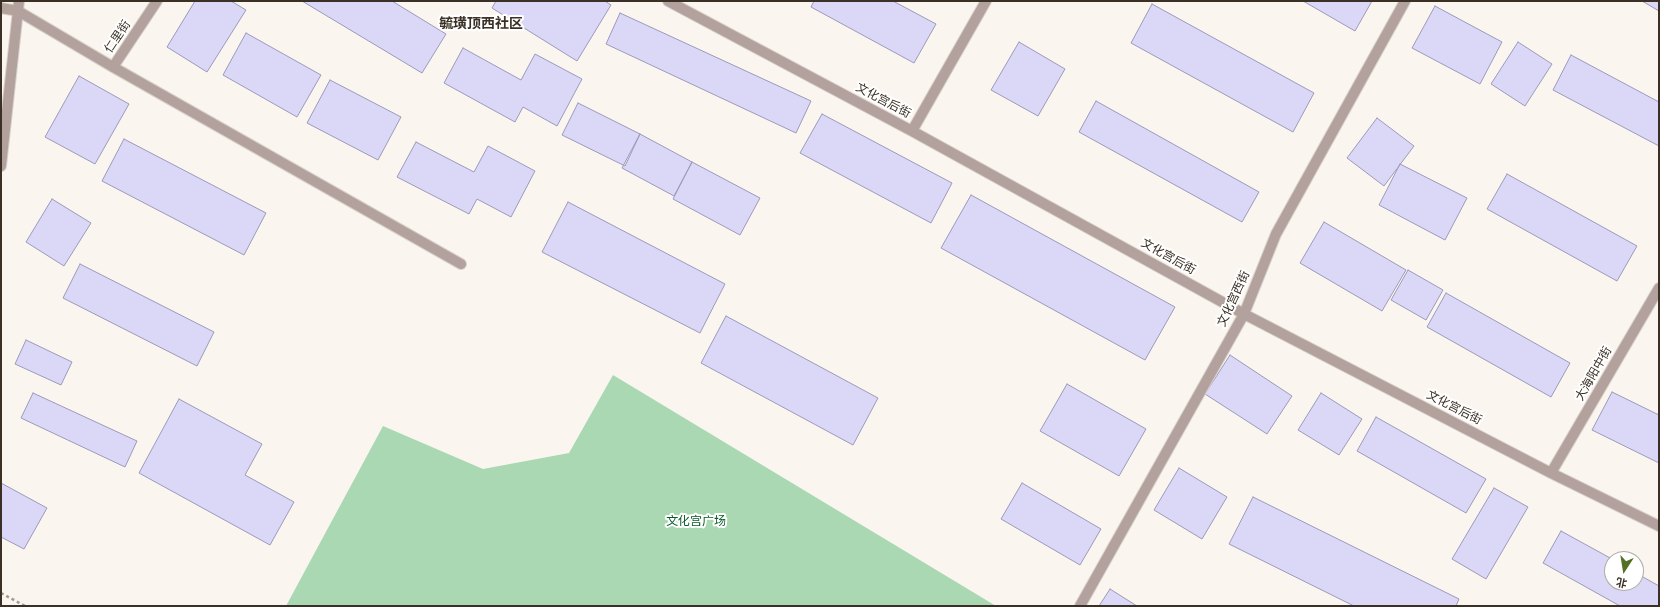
<!DOCTYPE html>
<html>
<head>
<meta charset="utf-8">
<style>
  body { margin:0 }
  #map { position:relative; width:1660px; height:607px; overflow:hidden; background:#fbf5f0; font-family:"DejaVu Sans","Noto Sans SC",sans-serif }
  canvas { display:block }
  .frame { position:absolute; inset:0; border:2px solid #3a3025; pointer-events:none }
  .north { position:absolute; left:1604px; top:551px; width:40px; height:40px; box-sizing:border-box; background:#fff; border:1px solid #b0aca8; border-radius:50%; rotate:192deg; font-size:11px; font-weight:700; line-height:16px; text-align:center; color:#3a3025 }
  .north::after { content:''; display:block; margin:auto; width:14px; height:18px; background:#537126; clip-path:polygon(50% 0,100% 100%,50% 72%,0 100%) }
</style>
</head>
<body>
<div id="map">
<canvas width="1660" height="607"></canvas>
<div class="frame"></div>
<div class="north">北</div>
</div>
<script>
const g = document.querySelector('canvas').getContext('2d');
g.lineJoin = 'round';
function fill(path, color) { g.fillStyle = color; g.fill(path, 'evenodd'); }
const toPath = rows => new Path2D(rows.map(r => 'M' + r).join(''));
function trace(path, color, width, dash) { g.strokeStyle = color; g.lineWidth = width; g.lineCap = dash ? 'butt' : 'round'; g.setLineDash(dash || []); g.stroke(path); }
function drawText(font, color, halo, rows, align = 'center') {
  g.font = font + ' "DejaVu Sans","Noto Sans SC",sans-serif'; g.lineWidth = 4; g.setLineDash([]); g.textBaseline = 'middle'; g.strokeStyle = halo; g.fillStyle = color; for (const [text, x, y, turn = 0] of rows) {
    g.save(); g.translate(x, y); g.rotate((+turn || 0) * Math.PI / 180); g.textAlign = isNaN(turn) ? turn : align; if (halo) g.strokeText(text, 0, 0); g.fillText(text, 0, 0); g.restore();
  }
}
const green = toPath([
  [613,375,996,606,286,606,383,426,483,469,569,453]
]);
const building = toPath([
  [195,1,231,1,246,10,207,72,167,47,195,1],
  [302,1,392,1,446,34,422,73,302,1],
  [496,1,605,1,611,5,577,61,492,8,496,1],
  [814,1,893,1,936,24,914,63,811,7,814,1],
  [1303,1,1372,1,1355,31,1303,1],
  [1642,1,1659,1,1659,11,1642,1],
  [1152,4,1314,93,1293,132,1131,43,1152,4],
  [1435,6,1502,42,1480,84,1412,48,1435,6],
  [620,13,811,101,796,133,606,44,620,13],
  [246,33,321,75,297,117,223,75,246,33],
  [1019,42,1065,69,1038,116,991,90,1019,42],
  [1518,42,1552,64,1525,106,1491,84,1518,42],
  [463,48,521,80,535,54,582,79,557,126,523,107,515,122,444,83,463,48],
  [1571,55,1659,102,1659,146,1553,90,1571,55],
  [79,76,129,104,95,164,45,137,79,76],
  [330,80,401,117,378,160,307,123,330,80],
  [1096,101,1259,192,1242,222,1079,132,1096,101],
  [578,103,640,134,625,166,562,135,578,103],
  [822,114,952,183,931,223,800,153,822,114],
  [1377,118,1414,146,1384,186,1347,158,1377,118],
  [640,134,692,162,674,196,622,168,640,134],
  [124,139,266,213,244,255,102,181,124,139],
  [416,142,474,172,488,146,535,171,511,217,477,199,469,214,397,177,416,142],
  [692,162,760,198,740,235,673,199,692,162],
  [1400,164,1467,198,1445,240,1379,205,1400,164],
  [1507,174,1637,246,1617,281,1487,209,1507,174],
  [971,195,1175,307,1145,360,941,248,971,195],
  [52,199,91,223,64,266,26,242,52,199],
  [568,202,725,284,700,333,542,252,568,202],
  [1324,222,1406,270,1382,311,1300,263,1324,222],
  [80,264,214,332,197,366,63,298,80,264],
  [1408,270,1443,290,1426,320,1391,300,1408,270],
  [1446,293,1570,363,1551,397,1427,327,1446,293],
  [726,316,878,398,853,445,701,363,726,316],
  [26,340,72,362,61,385,15,364,26,340],
  [1230,355,1292,396,1267,434,1205,394,1230,355],
  [1067,384,1146,429,1119,476,1040,431,1067,384],
  [1612,392,1659,415,1659,463,1592,430,1612,392],
  [33,393,137,441,125,467,21,418,33,393],
  [1321,393,1362,419,1339,455,1298,430,1321,393],
  [179,399,262,444,245,475,294,502,270,545,139,473,179,399],
  [1376,417,1486,479,1466,513,1357,451,1376,417],
  [1179,468,1227,497,1202,539,1154,510,1179,468],
  [1,483,47,508,24,549,1,537,1,483],
  [1022,483,1101,529,1080,565,1001,519,1022,483],
  [1494,488,1528,507,1486,579,1452,559,1494,488],
  [1253,497,1459,599,1456,606,1354,606,1229,544,1253,497],
  [1561,531,1612,559,1612,583,1636,583,1636,573,1659,586,1659,606,1620,606,1543,563,1561,531],
  [1110,589,1137,606,1099,606,1110,589]
]);
const path = toPath([
  [1,593,25,606]
]);
const minor = toPath([
  [668,1,912,131,1244,314,1551,473,1659,526],
  [1,8,18,11,113,67,461,264],
  [113,67,157,1],
  [912,131,986,1],
  [1,166,19,1],
  [1551,473,1659,288],
  [1080,606,1244,314,1276,234,1405,1]
]);
const streetNames = [
  ["仁里街",118,37,-56],
  ["文化宫后街",883,101,28],
  ["文化宫后街",1168,257,29],
  ["文化宫西街",1234,299,-65],
  ["大海阳中街",1594,374,-60],
  ["文化宫后街",1454,408,27]
];
const parkNames = [
  ["文化宫广场",696,522]
];
const quarterNames = [
  ["毓璜顶西社区",481,24]
];
fill(green, '#a9d8b2');
fill(building, '#dad8f6');
trace(building, '#9c99ba', 1);
trace(minor, '#d8d2cb', 12);
trace(path, '#a29a92', 2.5, [3, 3]);
trace(minor, '#b3a19d', 10);
drawText('12px', '#3a3025', '#fff', streetNames);
drawText('12px', '#095929', '#fff', parkNames);
drawText('bold 14px', '#3a3025', '#fff', quarterNames);
</script>
</body>
</html>
